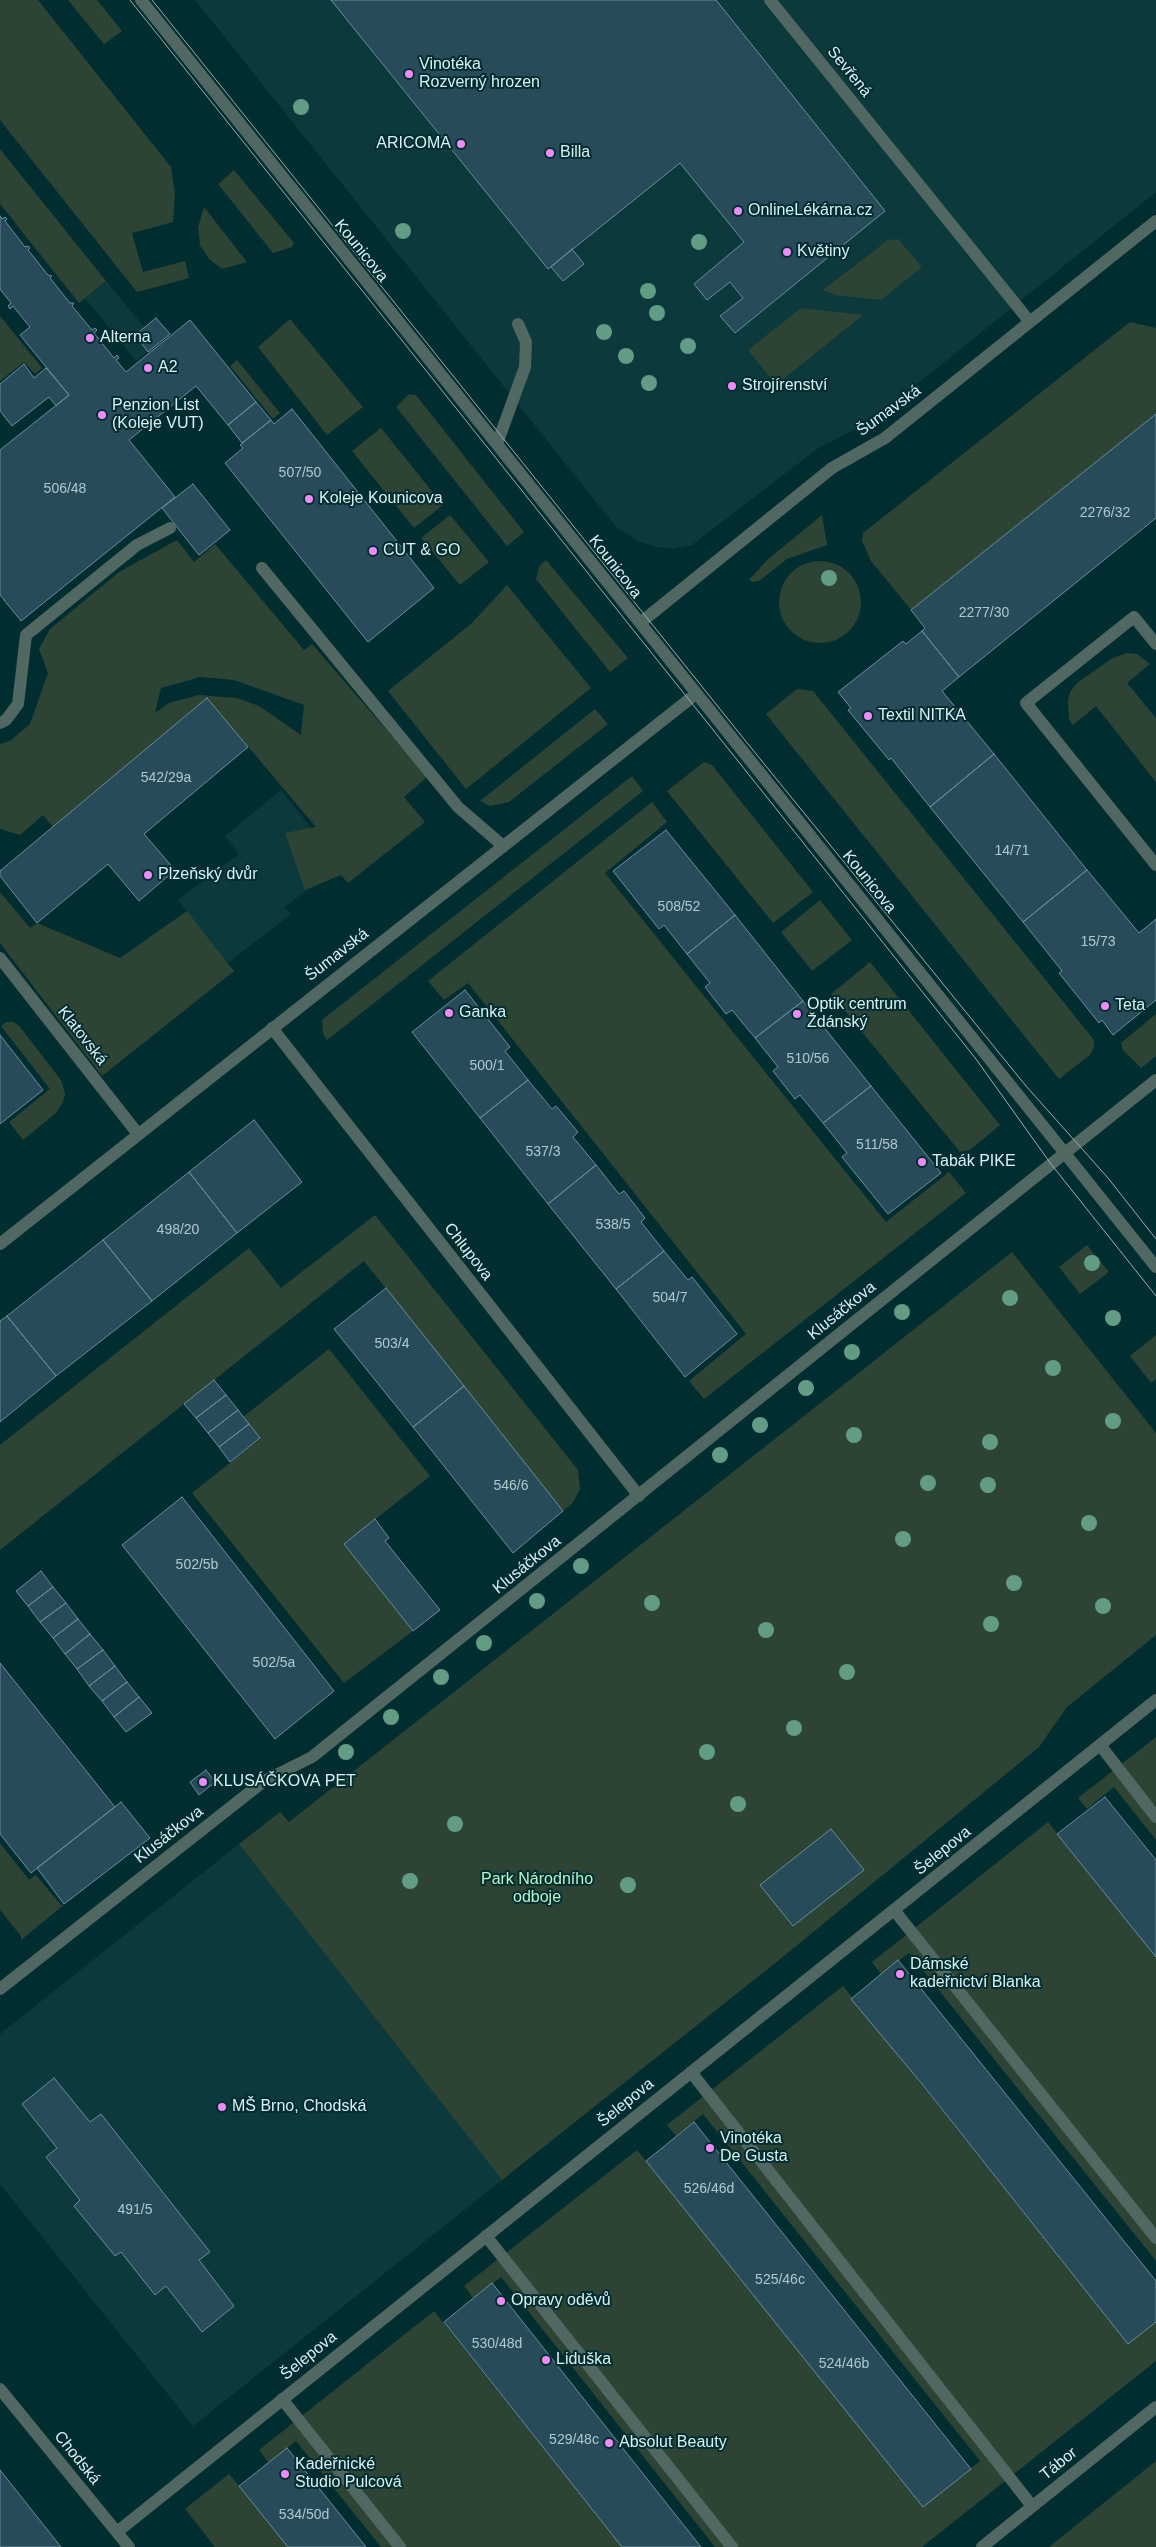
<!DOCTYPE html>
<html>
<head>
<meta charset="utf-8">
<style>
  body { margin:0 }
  canvas { display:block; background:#002d30 }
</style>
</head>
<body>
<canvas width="1156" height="2547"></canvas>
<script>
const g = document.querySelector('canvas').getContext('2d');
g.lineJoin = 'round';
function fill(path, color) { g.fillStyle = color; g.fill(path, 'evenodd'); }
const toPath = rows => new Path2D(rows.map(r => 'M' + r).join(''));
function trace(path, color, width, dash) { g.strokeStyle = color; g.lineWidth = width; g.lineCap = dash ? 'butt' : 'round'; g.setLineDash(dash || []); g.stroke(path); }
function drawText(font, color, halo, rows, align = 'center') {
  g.font = font + ' Arial,sans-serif'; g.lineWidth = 4; g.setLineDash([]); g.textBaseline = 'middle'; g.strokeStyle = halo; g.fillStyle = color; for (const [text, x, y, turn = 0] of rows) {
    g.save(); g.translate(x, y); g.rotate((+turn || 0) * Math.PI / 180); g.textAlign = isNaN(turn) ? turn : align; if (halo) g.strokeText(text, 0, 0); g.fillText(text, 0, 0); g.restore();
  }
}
const built = toPath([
  [195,0,1156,0,1156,192,871,421,817,449,692,545,673,549,657,547,639,542,616,527],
  [106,281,145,328,169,334,136,361,85,298],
  [281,790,340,864,285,907,291,914,228,963,178,900,239,854,225,836],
  [239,1844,502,2180,193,2426,0,2184,0,2034]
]);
const green = toPath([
  [0,0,38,0,171,167,175,193,173,222,132,233,143,272,185,261,189,278,137,292,0,120],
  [68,0,97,0,122,31,104,44],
  [0,149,106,281,79,303,0,204],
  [234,170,294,243,292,247,273,253,218,184],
  [204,207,247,262,222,269,209,259,200,245,198,228],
  [898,239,922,267,881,300,835,295,823,290,888,240],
  [801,308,863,315,776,385,748,350],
  [0,316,42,368,35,374,24,362,0,381],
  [290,319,363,407,327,435,258,347],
  [1130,322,1156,328,1156,414,911,610,871,561,862,541,863,533],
  [237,360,280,413,273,419,230,366],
  [409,394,416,395,524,532,507,546,396,407],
  [381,428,443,505,414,528,352,451],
  [450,515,489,562,460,585,421,538],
  [822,515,827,545,787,559,759,581,753,582,749,580,767,560],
  [177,540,194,562,215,544,304,650,312,644,427,777,404,797,425,822,348,883,341,875,305,890,285,833,316,827,207,698,53,827,43,815,20,835,0,829,0,744,10,741,30,724,48,673,39,649,50,629,119,572],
  [200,677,234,680,304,705,301,735,259,706,237,698,199,695,169,703,155,713,161,688],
  [546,560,628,658,610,672,536,579,539,567],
  '779 602a41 41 0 1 1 82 0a41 41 0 1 1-82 0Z',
  [507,585,591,688,466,789,388,691,472,623],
  [1127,653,1137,654,1150,664,1127,683,1156,718,1156,782,1096,706,1073,725,1069,719,1068,701,1070,692,1077,683,1111,659],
  [797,689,813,691,1094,1040,1094,1047,1090,1055,1059,1079,766,714],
  [595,709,608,724,509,802,490,806,480,801],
  [704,762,712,765,813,892,773,923,667,791],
  [632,776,643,791,327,1040,323,1034,322,1020],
  [652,802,667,822,605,873,886,1222,949,1172,966,1193,704,1399,689,1381,746,1334,468,983,444,1000,428,981],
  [0,892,30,928,37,923,120,958,187,911,234,971,102,1076,0,943],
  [820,900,852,940,812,971,781,932],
  [870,962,1000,1125,970,1150,960,1152,831,994],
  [1156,1014,1156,1056,1141,1068,1123,1050,1121,1043],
  [6,1022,14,1022,20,1027,61,1080,65,1093,63,1102,56,1113,23,1140,9,1122,50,1089,1,1026],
  [375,1215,578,1470,580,1489,572,1504,563,1511,364,1261,0,1550,0,1445,249,1248,281,1288],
  [1087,1245,1109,1272,1080,1294,1059,1267],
  [1012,1252,1156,1433,1156,1635,1067,1707,1039,1747,779,1960,502,2180,239,1844,280,1812,289,1822],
  [1156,1335,1156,1379,1151,1383,1130,1356],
  [329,1349,430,1476,344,1544,413,1631,344,1683,192,1493,260,1439,243,1417],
  [1156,1737,1156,1840,1114,1787,1087,1809,1078,1798],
  [1048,1822,1156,1957,1156,2261,909,1953,881,1974,872,1962],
  [0,1843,29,1880,36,1875,61,1905,65,1904,21,1940,21,1936,0,1910],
  [843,1986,1128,2344,1156,2322,1156,2361,922,2547,715,2547,501,2277,473,2298,464,2286,637,2150,923,2507,980,2461,703,2114,676,2136,667,2125],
  [434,2311,622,2547,381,2547,296,2441,269,2463,259,2450],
  [1156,2461,1156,2547,1049,2547],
  [229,2474,239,2486,288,2547,215,2547,185,2509]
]);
const building = toPath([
  [331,0,716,0,885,211,735,333,720,316,743,298,730,282,707,300,694,284,744,242,680,163,548,269,331,0],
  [0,216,2,219,5,217,7,219,5,221,25,247,28,246,30,248,28,250,48,275,52,276,50,278,70,303,74,303,72,306,92,330,95,328,97,330,94,333,114,358,117,355,119,358,116,360,126,372,190,320,256,402,228,425,196,386,129,440,175,497,21,621,0,595,0,450,69,395,20,335,30,327,13,306,10,309,8,306,11,303,0,289,0,216],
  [572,249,584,264,563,281,551,267,572,249],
  [156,318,170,334,148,352,135,335,156,318],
  [24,364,34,378,46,368,69,395,56,406,49,397,12,426,0,411,0,384,24,364],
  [256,402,271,420,242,443,228,425,256,402],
  [292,409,434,588,368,642,225,463,243,448,240,445,271,420,274,424,292,409],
  [1156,414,1156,518,959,677,922,631,925,628,911,610,1156,414],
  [193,484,230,530,199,555,162,508,193,484],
  [922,631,959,677,942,691,994,754,930,807,891,758,889,760,848,710,851,708,838,692,903,641,906,644,922,631],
  [207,698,248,747,144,834,175,870,139,901,108,864,37,923,0,876,0,871,207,698],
  [994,754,1087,870,1023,922,930,807,994,754],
  [666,830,735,915,687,954,664,925,659,929,613,871,666,830],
  [1087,870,1139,933,1156,919,1156,1000,1113,1035,1102,1020,1099,1023,1059,973,1062,971,1023,922,1087,870],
  [735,915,803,1001,755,1038,732,1010,726,1014,705,987,710,983,687,954,735,915],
  [465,990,510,1047,505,1051,528,1080,480,1118,412,1032,465,990],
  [803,1001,871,1086,823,1123,800,1095,795,1099,773,1071,778,1067,755,1038,803,1001],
  [0,1035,43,1090,0,1124,0,1035],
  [528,1080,552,1109,556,1106,578,1132,573,1137,596,1165,548,1204,480,1118,528,1080],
  [871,1086,941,1173,888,1214,842,1157,847,1153,823,1123,871,1086],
  [254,1120,302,1182,237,1233,189,1172,254,1120],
  [596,1165,619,1194,624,1191,645,1218,641,1222,664,1251,616,1289,548,1204,596,1165],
  [189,1172,237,1233,152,1301,103,1240,189,1172],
  [103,1240,152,1301,56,1376,7,1316,103,1240],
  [664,1251,688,1280,692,1277,737,1334,685,1377,616,1289,664,1251],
  [386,1288,464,1386,413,1427,334,1329,386,1288],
  [7,1316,56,1376,0,1422,0,1321,7,1316],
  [214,1380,226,1395,196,1418,184,1404,214,1380],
  [464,1386,563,1511,513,1553,413,1427,464,1386],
  [226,1395,238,1410,208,1433,196,1418,226,1395],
  [238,1410,249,1424,219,1447,208,1433,238,1410],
  [249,1424,260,1438,230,1462,219,1447,249,1424],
  [182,1497,334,1691,275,1739,122,1545,182,1497],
  [375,1519,389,1538,385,1541,440,1610,413,1631,344,1544,375,1519],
  [41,1571,53,1587,28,1606,16,1591,41,1571],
  [53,1587,66,1603,40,1622,28,1606,53,1587],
  [66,1603,78,1619,53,1638,40,1622,66,1603],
  [78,1619,90,1634,65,1654,53,1638,78,1619],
  [90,1634,103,1650,77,1669,65,1654,90,1634],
  [103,1650,115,1666,89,1686,77,1669,103,1650],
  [0,1663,115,1807,31,1873,0,1834,0,1663],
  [115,1666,127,1682,102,1701,89,1686,115,1666],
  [127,1682,139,1697,114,1717,102,1701,127,1682],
  [139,1697,152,1713,126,1732,114,1717,139,1697],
  [206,1770,215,1782,199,1795,190,1782,206,1770],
  [1105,1797,1156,1860,1156,1957,1057,1834,1105,1797],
  [121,1802,150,1838,64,1904,37,1868,121,1802],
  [831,1829,864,1870,793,1926,760,1885,831,1829],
  [898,1960,1156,2281,1156,2322,1128,2344,922,2084,851,1999,898,1960],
  [54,2078,90,2122,101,2114,210,2252,199,2260,234,2306,202,2332,166,2286,155,2295,121,2252,115,2256,74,2206,80,2200,46,2157,57,2148,22,2104,54,2078],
  [694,2122,971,2469,923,2507,646,2161,694,2122],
  [492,2283,701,2547,622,2547,444,2322,492,2283],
  [287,2448,366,2547,288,2547,239,2486,287,2448],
  [0,2470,61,2547,0,2547,0,2470]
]);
const minor = toPath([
  [141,0,1156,1267],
  [770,0,1030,322],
  [497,444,525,367,526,342,518,324],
  [262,568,458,807,502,845],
  [640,623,832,468,885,438,1156,221],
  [1156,644,1134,617,1026,703,1156,865],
  [0,723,6,720,18,704,26,635,137,545,170,528],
  [0,958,138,1134],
  [272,1028,639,1496],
  [0,1244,696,694],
  [1100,1745,1156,1817],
  [894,1910,1156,2238],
  [0,1989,264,1781,312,1757,1156,1080],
  [691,2072,1032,2506],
  [486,2236,732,2547],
  [0,2389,129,2547],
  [282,2399,400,2547],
  [117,2532,1156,1700],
  [982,2547,1156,2407]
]);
const tram = toPath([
  [130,0,976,1059,1051,1164,1156,1296],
  [152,0,748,744,1026,1086,1108,1178,1156,1239]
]);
const trees = [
  [301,107],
  [403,231],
  [699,242],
  [648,291],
  [657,313],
  [604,332],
  [688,346],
  [626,356],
  [649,383],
  [829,578],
  [1092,1263],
  [1010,1298],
  [902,1312],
  [1113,1318],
  [852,1352],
  [1053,1368],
  [806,1388],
  [1113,1421],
  [760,1425],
  [854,1435],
  [990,1442],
  [720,1455],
  [928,1483],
  [988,1485],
  [1089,1523],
  [903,1539],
  [581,1566],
  [1014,1583],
  [537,1601],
  [652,1603],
  [1103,1606],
  [991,1624],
  [766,1630],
  [484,1643],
  [847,1672],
  [441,1677],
  [391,1717],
  [794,1728],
  [346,1752],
  [707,1752],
  [738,1804],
  [455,1824],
  [410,1881],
  [628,1885]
];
const markers = [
  [409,74,5,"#ee8bf8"],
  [461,144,5,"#ee8bf8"],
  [550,153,5,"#ee8bf8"],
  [738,211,5,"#ee8bf8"],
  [787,252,5,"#ee8bf8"],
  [90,338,5,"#ee8bf8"],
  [148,368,5,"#ee8bf8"],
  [732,386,5,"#ee8bf8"],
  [102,415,5,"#ee8bf8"],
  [309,499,5,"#ee8bf8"],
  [373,551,5,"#ee8bf8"],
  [868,716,5,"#ee8bf8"],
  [148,875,5,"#ee8bf8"],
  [1105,1006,5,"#ee8bf8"],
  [449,1013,5,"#ee8bf8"],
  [797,1014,5,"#ee8bf8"],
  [922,1162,5,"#ee8bf8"],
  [203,1782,5,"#ee8bf8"],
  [900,1974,5,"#ee8bf8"],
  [222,2107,5,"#ee8bf8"],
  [710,2148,5,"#ee8bf8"],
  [501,2301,5,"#ee8bf8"],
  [546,2360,5,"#ee8bf8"],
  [609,2443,5,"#ee8bf8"],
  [285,2474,5,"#ee8bf8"]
];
const numberNames = [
  ["507/50",300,473],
  ["506/48",65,489],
  ["2276/32",1105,513],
  ["2277/30",984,613],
  ["542/29a",166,778],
  ["14/71",1012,851],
  ["508/52",679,907],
  ["15/73",1098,942],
  ["510/56",808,1059],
  ["500/1",487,1066],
  ["511/58",877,1145],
  ["537/3",543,1152],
  ["538/5",613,1225],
  ["498/20",178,1230],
  ["504/7",670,1298],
  ["503/4",392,1344],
  ["546/6",511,1486],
  ["502/5b",197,1565],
  ["502/5a",274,1663],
  ["526/46d",709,2189],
  ["491/5",135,2210],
  ["525/46c",780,2280],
  ["530/48d",497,2344],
  ["524/46b",844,2364],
  ["529/48c",574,2440],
  ["534/50d",304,2515]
];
const poiNames = [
  ["Vinotéka",419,65],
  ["Rozverný hrozen",419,83],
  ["ARICOMA",451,144,"right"],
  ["Billa",560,153],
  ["OnlineLékárna.cz",748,211],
  ["Květiny",797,252],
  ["Alterna",100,338],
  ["A2",158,368],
  ["Strojírenství",742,386],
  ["Penzion List",112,406],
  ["(Koleje VUT)",112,424],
  ["Koleje Kounicova",319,499],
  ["CUT & GO",383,551],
  ["Textil NITKA",878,716],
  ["Plzeňský dvůr",158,875],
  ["Optik centrum",807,1005],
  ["Ždánský",807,1023],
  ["Teta",1115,1006],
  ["Ganka",459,1013],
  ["Tabák PIKE",932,1162],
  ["KLUSÁČKOVA PET",213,1782],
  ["Dámské",910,1965],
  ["kadeřnictví Blanka",910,1983],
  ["MŠ Brno, Chodská",232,2107],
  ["Vinotéka",720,2139],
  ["De Gusta",720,2157],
  ["Opravy oděvů",511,2301],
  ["Liduška",556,2360],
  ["Absolut Beauty",619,2443],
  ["Kadeřnické",295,2465],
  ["Studio Pulcová",295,2483]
];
const streetNames = [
  ["Sevřená",849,72,51],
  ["Kounicova",361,251,51],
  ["Šumavská",889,411,-36],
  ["Kounicova",615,567,52],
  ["Kounicova",869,882,51],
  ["Šumavská",337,955,-38],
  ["Klatovská",82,1036,52],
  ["Chlupova",468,1252,52],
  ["Klusáčkova",842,1311,-39],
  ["Klusáčkova",527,1565,-39],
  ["Klusáčkova",169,1835,-38],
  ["Šelepova",943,1851,-39],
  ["Šelepova",626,2103,-39],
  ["Šelepova",309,2356,-39],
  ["Chodská",77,2458,51],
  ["Tábor",1059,2464,-39]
];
const parkNames = [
  ["Park Národního",537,1880],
  ["odboje",537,1898]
];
fill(built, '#0c393c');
fill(green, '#2d4434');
fill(building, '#284b5a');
trace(building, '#698e9e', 1);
trace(minor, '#516762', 12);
trace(tram, '#93b1b3', 1);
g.fillStyle = '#639c84';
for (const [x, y] of trees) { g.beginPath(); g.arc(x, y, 8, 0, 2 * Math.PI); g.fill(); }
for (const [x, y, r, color] of markers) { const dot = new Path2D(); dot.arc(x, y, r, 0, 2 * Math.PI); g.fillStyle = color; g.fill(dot); trace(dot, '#002d30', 2); }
drawText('14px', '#aec8cd', null, numberNames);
drawText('16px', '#daf1f3', '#002d30', poiNames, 'left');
drawText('16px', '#daf1f3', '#002d30', streetNames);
drawText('16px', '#b4f7c9', '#002d30', parkNames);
</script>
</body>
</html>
